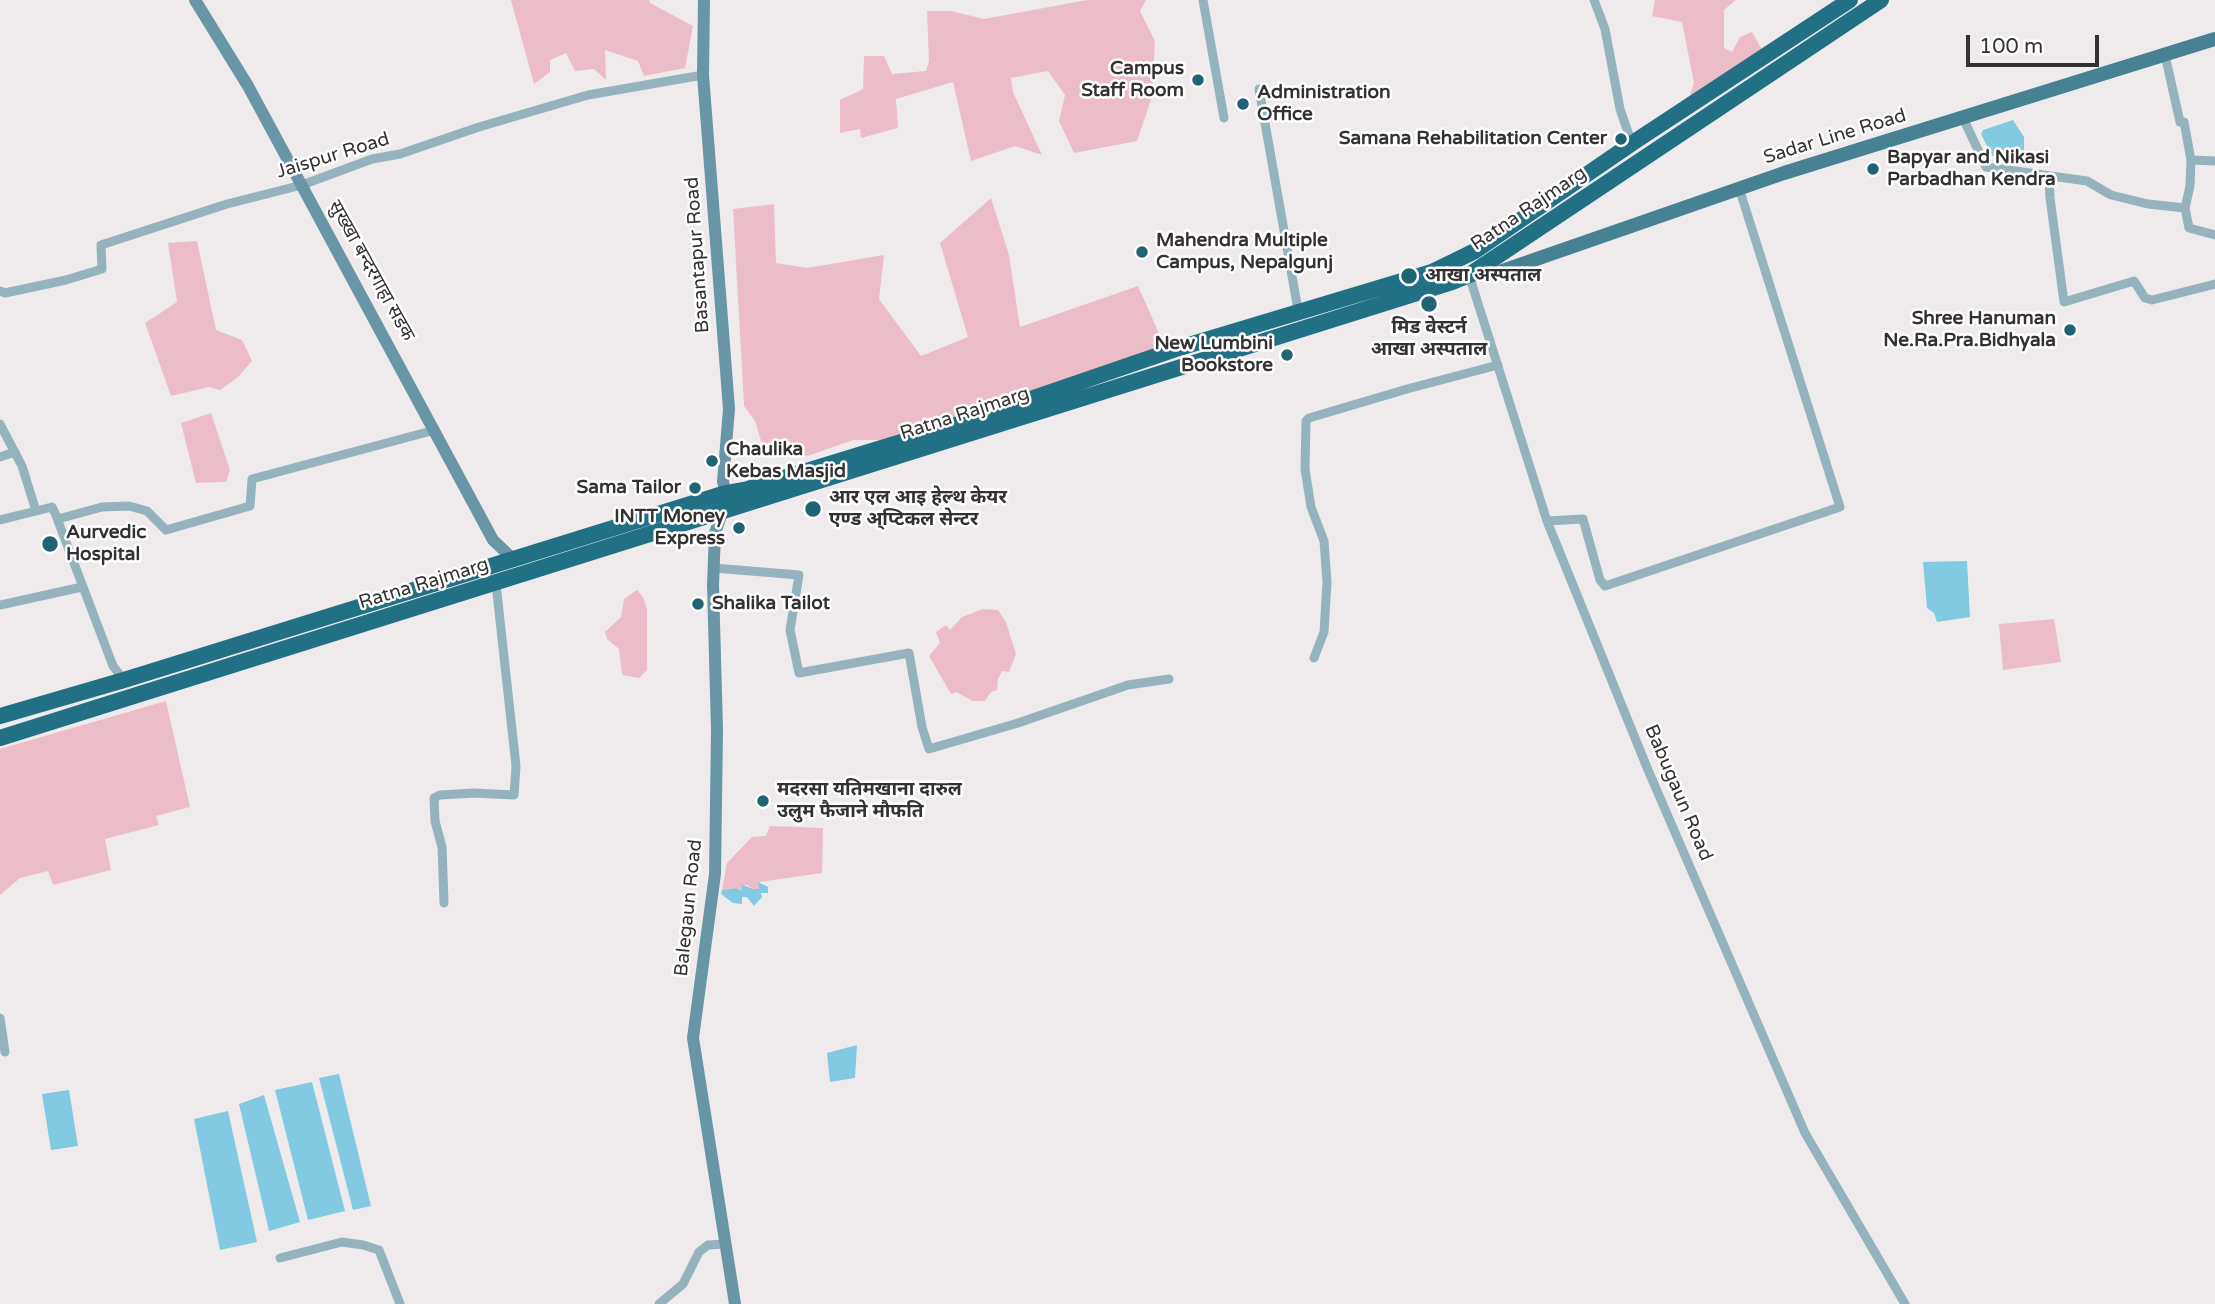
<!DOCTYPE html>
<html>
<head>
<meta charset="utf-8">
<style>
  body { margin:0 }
  #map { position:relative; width:2215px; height:1304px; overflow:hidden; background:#efebec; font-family:"Varela Round",sans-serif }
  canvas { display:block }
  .scale { position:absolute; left:1966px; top:35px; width:133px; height:32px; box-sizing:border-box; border:4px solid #333131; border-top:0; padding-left:9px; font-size:21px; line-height:24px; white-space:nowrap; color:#333131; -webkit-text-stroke:5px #fff; paint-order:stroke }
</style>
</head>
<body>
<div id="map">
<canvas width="2215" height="1304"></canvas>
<div class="scale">100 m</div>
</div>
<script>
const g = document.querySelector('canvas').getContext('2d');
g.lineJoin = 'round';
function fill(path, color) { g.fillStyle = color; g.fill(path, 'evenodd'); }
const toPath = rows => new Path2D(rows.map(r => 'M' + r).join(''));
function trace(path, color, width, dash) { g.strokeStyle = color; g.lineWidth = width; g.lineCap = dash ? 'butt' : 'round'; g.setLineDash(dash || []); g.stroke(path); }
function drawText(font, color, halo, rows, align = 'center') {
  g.font = font + ' "Varela Round","Noto Sans Devanagari",sans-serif'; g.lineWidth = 5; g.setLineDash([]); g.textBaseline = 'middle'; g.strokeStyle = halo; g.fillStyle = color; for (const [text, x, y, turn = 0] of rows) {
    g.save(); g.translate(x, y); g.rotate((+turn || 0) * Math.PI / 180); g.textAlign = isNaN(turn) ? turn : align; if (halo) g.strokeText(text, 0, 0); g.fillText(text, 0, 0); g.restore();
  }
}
const green = toPath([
  [511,0,649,0,650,3,693,26,685,68,644,76,638,61,605,50,606,80,594,69,575,71,566,53,550,60,550,72,534,84],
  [1087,0,1146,0,1140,11,1155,41,1152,97,1137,141,1074,153,1059,121,1065,95,1048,71,1011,78,1013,92,1042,155,1015,146,971,161,953,82,896,99,898,128,861,138,860,129,840,133,840,100,863,89,864,56,884,56,892,74,926,71,929,61,927,11,951,11,984,19],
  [1655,0,1736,0,1724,10,1724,48,1732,52,1740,37,1752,32,1764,53,1688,101,1694,83,1682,22,1652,16],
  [991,198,1009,255,1020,327,1138,286,1165,347,881,440,853,440,808,456,762,444,755,421,744,406,733,209,774,204,776,263,807,268,884,255,879,299,921,356,968,337,940,243],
  [197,241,216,330,242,340,252,361,238,377,220,390,209,387,171,396,145,323,177,302,168,243],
  [211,413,230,470,226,482,196,483,181,423],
  [637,590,643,597,647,609,647,670,639,678,622,675,619,649,607,639,605,632,621,617,624,599],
  [983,609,998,610,1006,622,1016,654,1009,672,1002,671,998,679,997,690,991,692,985,701,973,701,956,692,951,694,929,656,940,643,936,632,946,625,950,630,962,617],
  [2054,619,2061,662,2003,670,1999,624],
  [166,701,190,807,156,816,159,825,105,839,111,870,53,885,48,871,20,878,0,895,0,749],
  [770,826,823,828,822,873,759,882,760,889,753,889,747,885,741,885,742,891,736,888,722,890,727,863,752,837,766,836]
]);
const water = toPath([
  [2013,120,2024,137,2024,156,1992,156,1981,134,1983,130],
  [1967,561,1970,617,1937,622,1934,613,1927,608,1923,562],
  [758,882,768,887,768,893,761,893,762,897,754,906,747,897,742,897,742,904,733,903,721,894,722,890,736,888,742,891,741,884,753,889,759,889],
  [857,1045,855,1078,830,1082,827,1053],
  [339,1074,371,1206,353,1210,319,1078],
  [312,1082,345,1211,308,1220,275,1090],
  [69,1090,78,1146,51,1150,42,1094],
  [264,1095,300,1222,269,1231,239,1104],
  [228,1111,257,1242,220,1250,194,1119]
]);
const street = toPath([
  [1203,0,1224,118],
  [1594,0,1605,29,1620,109,1631,141,1637,140],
  [1259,89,1298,310,1303,309],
  [1963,118,1986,167,2087,181,2111,195,2148,204,2185,208,2190,186,2191,160,2184,122,2180,122,2165,55],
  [2191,160,2215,161],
  [2049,176,2050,198,2064,302,2134,281,2145,298,2152,300,2215,284],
  [2185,208,2189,228,2215,235],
  [1469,275,1547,521,1648,770,1805,1133,1905,1304],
  [0,291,5,293,66,280,102,269,101,245,227,204,302,185,372,159,400,154,479,127,588,95,703,75],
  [0,424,22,466,36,511,52,507,55,513,113,666,124,680],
  [0,457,15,452],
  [58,519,102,507,129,506,147,511,166,530,250,506,252,479,435,430],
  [0,520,36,511],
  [1547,521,1583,519,1600,580,1605,586,1840,507,1739,188],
  [714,568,799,575,790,630,799,673,909,653,922,727,929,749,1018,723,1128,685,1169,679],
  [0,605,82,587],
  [1314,658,1324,632,1327,582,1324,541,1311,507,1305,469,1306,421,1309,418,1407,389,1498,365],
  [444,903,442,847,435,821,434,798,440,795,474,793,514,795,516,766,496,584],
  [0,1018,5,1052],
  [280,1258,342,1242,363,1245,379,1250,400,1304],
  [659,1304,683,1284,699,1252,708,1245,725,1244]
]);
const secondary = toPath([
  [195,0,248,86,493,540,513,559],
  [704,0,703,75,729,409,723,482,726,493,722,513,715,533,713,585,717,730,715,874,693,1038,735,1304]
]);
const primary = toPath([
  [1469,275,1499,272,1784,173,2215,39]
]);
const highway = toPath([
  [0,716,124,680,726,493,748,489,937,431,1179,348,1432,272,1475,251,1637,140,1850,0],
  [0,738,1452,282,1469,275,1881,0]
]);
const markers = [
  [1198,80,7,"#1f6375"],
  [1243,104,7,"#1f6375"],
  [1621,139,7,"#1f6375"],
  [1873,169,7,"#1f6375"],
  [1142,252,7,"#1f6375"],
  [1409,276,9,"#1f6375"],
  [1429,304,9,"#1f6375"],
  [2070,330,7,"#1f6375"],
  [1287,355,7,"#1f6375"],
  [712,461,7,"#1f6375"],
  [695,488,7,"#1f6375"],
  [813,509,9,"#1f6375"],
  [739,528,7,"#1f6375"],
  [50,544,9,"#1f6375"],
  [698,604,7,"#1f6375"],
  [763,801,7,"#1f6375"]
];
const poiNames = [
  ["Campus",1184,69,"right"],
  ["Staff Room",1184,91,"right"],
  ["Administration",1257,93],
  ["Office",1257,115],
  ["Samana Rehabilitation Center",1607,139,"right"],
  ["Bapyar and Nikasi",1887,158],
  ["Parbadhan Kendra",1887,180],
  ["Mahendra Multiple",1156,241],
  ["Campus, Nepalgunj",1156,263],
  ["आखा अस्पताल",1425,276],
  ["Shree Hanuman",2056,319,"right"],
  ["Ne.Ra.Pra.Bidhyala",2056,341,"right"],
  ["मिड वेस्टर्न",1429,328,"center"],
  ["आखा अस्पताल",1429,350,"center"],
  ["New Lumbini",1273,344,"right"],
  ["Bookstore",1273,366,"right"],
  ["Chaulika",726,450],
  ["Kebas Masjid",726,472],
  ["Sama Tailor",681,488,"right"],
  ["आर एल आइ हेल्थ केयर",829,498],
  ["एण्ड अ्प्टिकल सेन्टर",829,520],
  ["INTT Money",725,517,"right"],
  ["Express",725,539,"right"],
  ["Aurvedic",66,533],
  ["Hospital",66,555],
  ["Shalika Tailot",712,604],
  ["मदरसा यतिमखाना दारुल",777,790],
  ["उलुम फैजाने माैफति",777,812]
];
const streetNames = [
  ["Sadar Line Road",1835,137,-17],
  ["Jaispur Road",333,156,-17],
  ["Ratna Rajmarg",1529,209,-34],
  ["Basantapur Road",698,255,-94],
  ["सुख्खा बन्दरगाहा सडक",371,271,61],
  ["Ratna Rajmarg",965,414,-18],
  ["Ratna Rajmarg",424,584,-17],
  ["Babugaun Road",1678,793,67],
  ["Balegaun Road",689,908,-84]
];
fill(green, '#ecbdc9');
fill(water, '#81cae1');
trace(street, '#95b3bd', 9);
trace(secondary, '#6896a5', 12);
trace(primary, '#468294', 14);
trace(highway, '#227085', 16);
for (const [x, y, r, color] of markers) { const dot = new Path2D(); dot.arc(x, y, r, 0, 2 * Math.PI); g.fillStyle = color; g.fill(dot); trace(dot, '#fff', 2.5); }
drawText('bold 19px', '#333131', '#fff', poiNames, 'left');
drawText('19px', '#333131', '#fff', streetNames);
</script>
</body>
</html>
